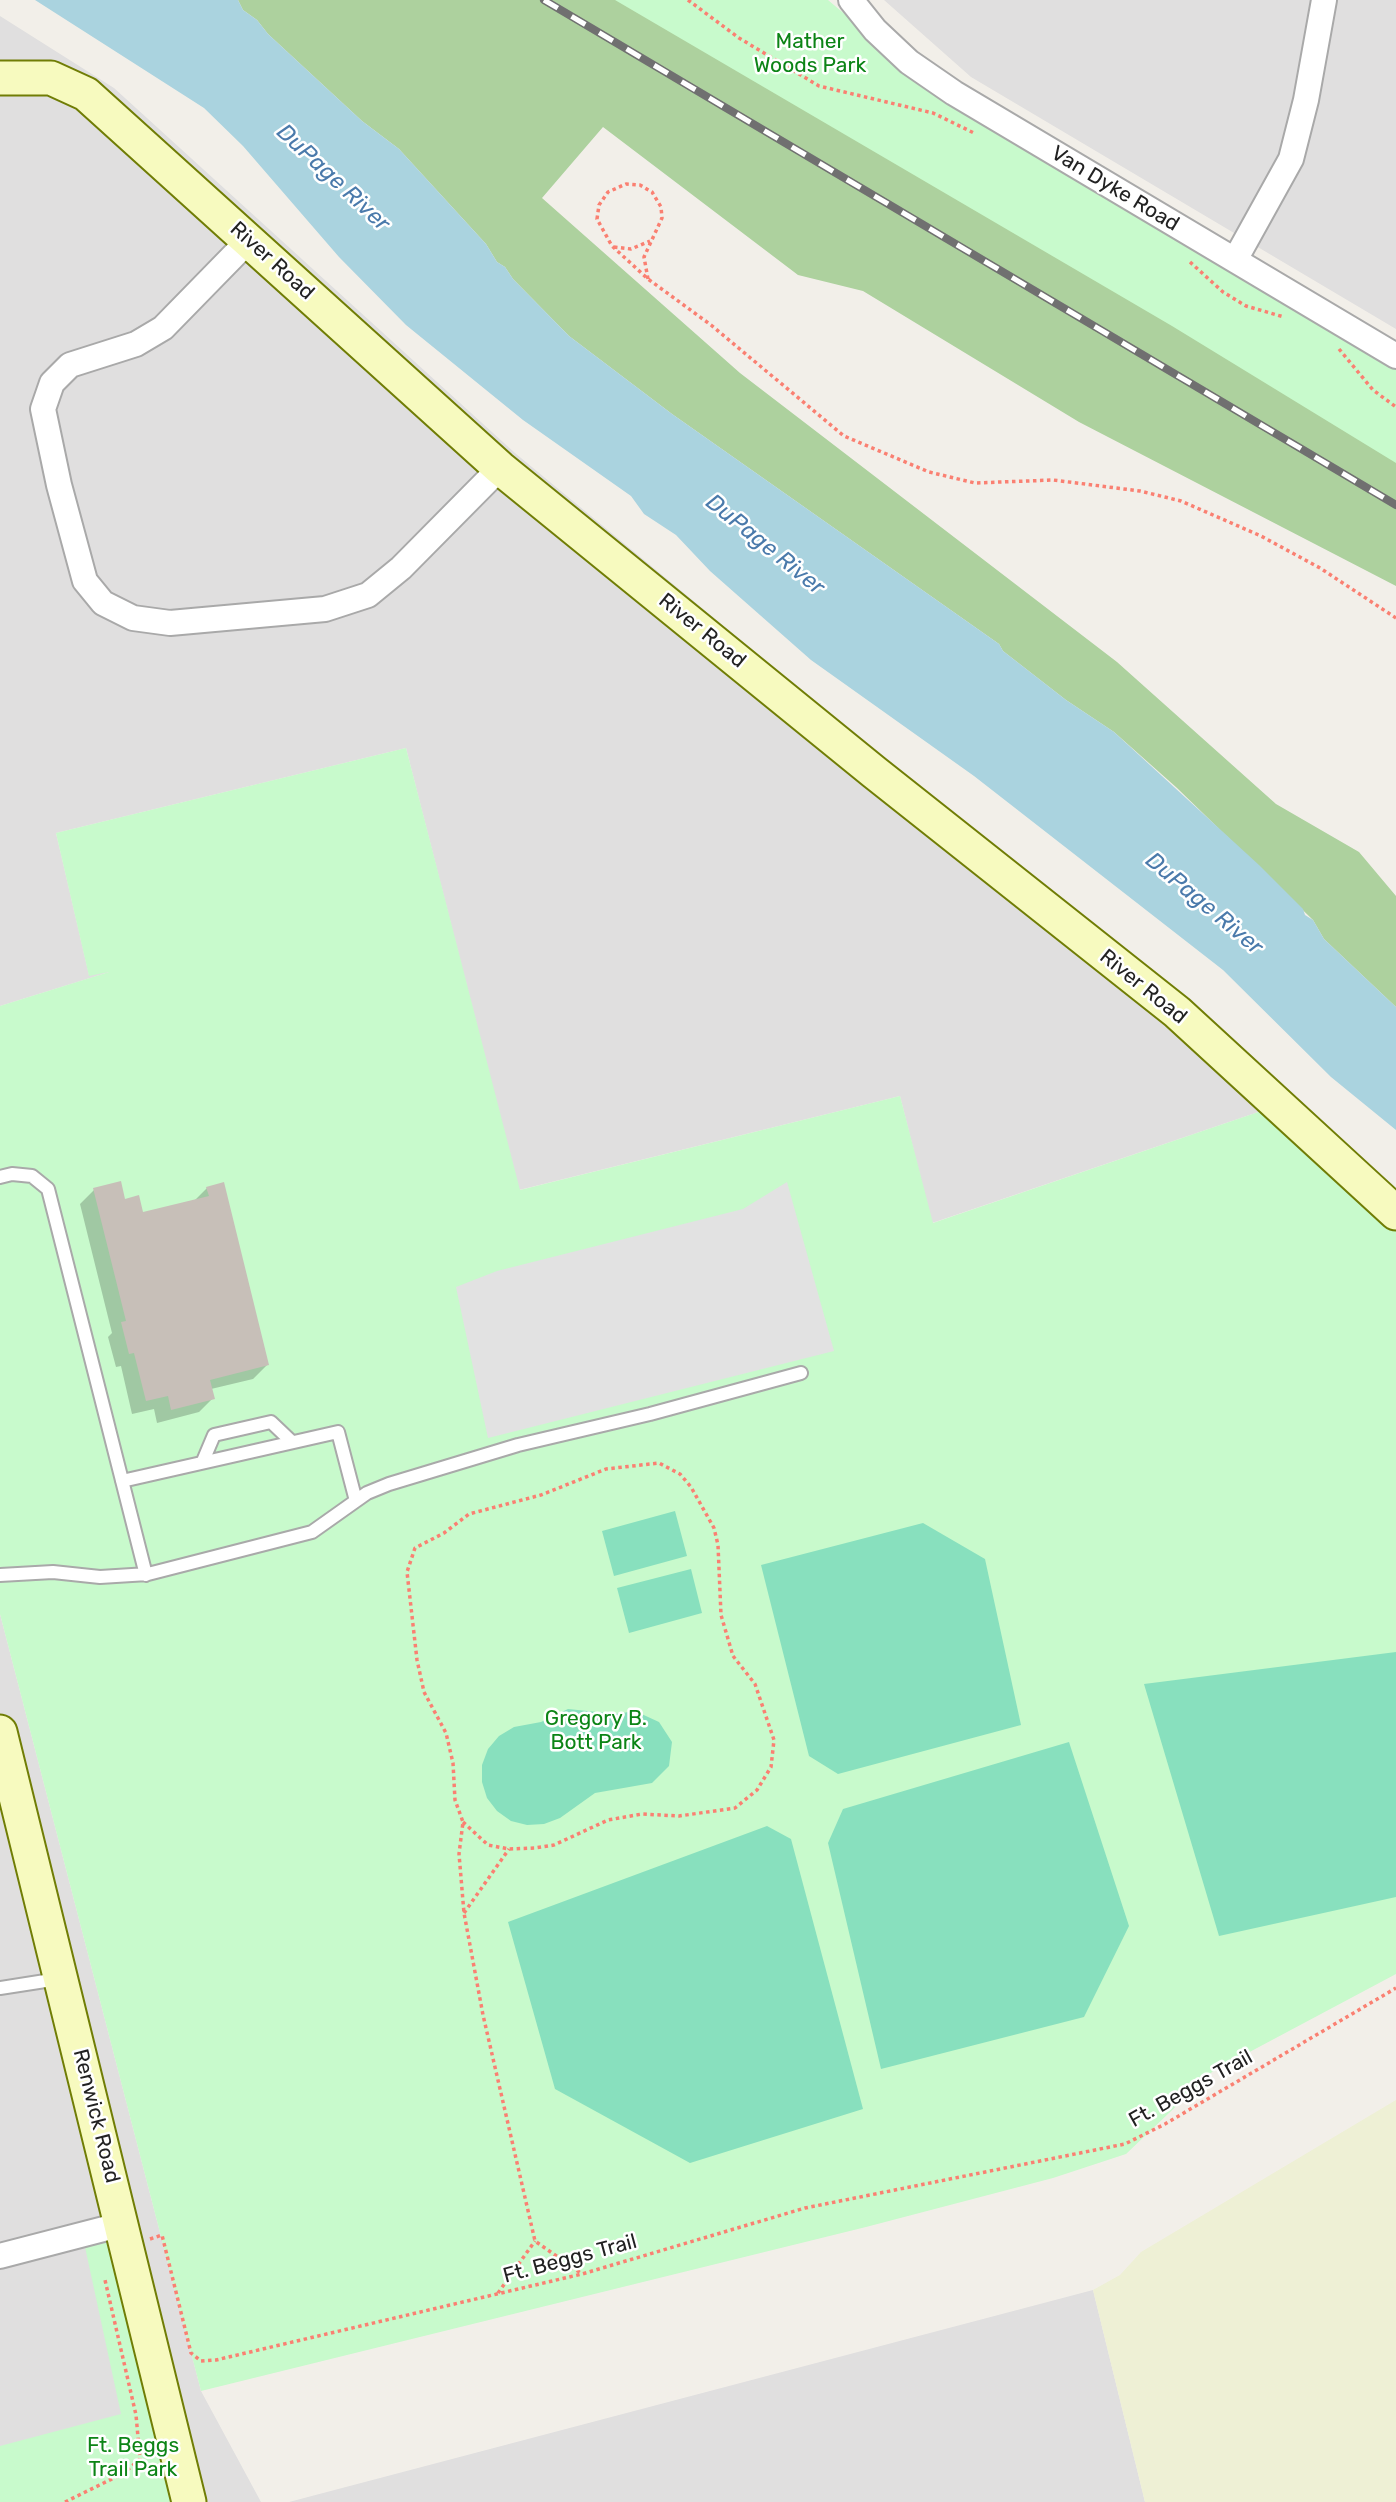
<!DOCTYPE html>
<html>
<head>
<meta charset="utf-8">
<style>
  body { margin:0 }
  canvas { display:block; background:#f2efe9 }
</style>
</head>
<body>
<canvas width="1396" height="2502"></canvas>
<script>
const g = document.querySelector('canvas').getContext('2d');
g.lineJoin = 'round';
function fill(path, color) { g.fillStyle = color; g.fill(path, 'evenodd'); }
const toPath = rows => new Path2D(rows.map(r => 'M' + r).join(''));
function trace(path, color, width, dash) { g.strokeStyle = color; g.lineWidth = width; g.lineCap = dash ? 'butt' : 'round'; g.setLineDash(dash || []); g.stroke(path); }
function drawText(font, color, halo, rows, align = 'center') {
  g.font = font + ' Rubik,sans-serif'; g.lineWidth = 5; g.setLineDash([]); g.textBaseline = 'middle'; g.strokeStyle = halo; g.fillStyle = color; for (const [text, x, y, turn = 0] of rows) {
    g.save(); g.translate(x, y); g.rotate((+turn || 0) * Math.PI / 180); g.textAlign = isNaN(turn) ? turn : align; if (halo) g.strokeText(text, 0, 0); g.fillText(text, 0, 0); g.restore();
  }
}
const residential = toPath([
  [884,0,1396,0,1396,329,971,77],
  [0,16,114,88,515,453,1247,1060,1273,1107,932,1223,900,1096,519,1190,406,748,56,833,89,975,122,968,0,1006],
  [0,1614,201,2391,261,2502,0,2502],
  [1093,2290,1145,2502,289,2502]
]);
const farmland = toPath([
  [1396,2100,1396,2502,1145,2502,1093,2290,1120,2275,1141,2252]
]);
const forest = toPath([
  [238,0,688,0,1396,407,1396,586,1079,422,863,291,798,275,603,127,542,198,740,373,1117,662,1276,804,1359,852,1396,896,1396,1007,1324,939,1313,920,1177,788,1114,732,1066,700,1003,651,999,644,672,414,569,336,513,279,505,267,497,262,486,244,399,149,362,121,268,34,257,20,243,10]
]);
const park = toPath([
  [615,0,828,0,949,102,1396,367,1396,463,1172,326],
  [406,748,520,1190,900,1096,933,1223,1273,1107,1396,1221,1396,1974,1212,2072,1126,2154,1053,2178,866,2227,201,2391,0,1614,0,1006,109,972,89,976,56,833],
  [126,2238,193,2502,0,2502,0,2446,121,2414,85,2247]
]);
const pitch = toPath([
  [675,1511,687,1556,614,1576,602,1531],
  [923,1523,985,1559,1021,1725,838,1774,809,1756,761,1565],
  [691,1569,702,1613,629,1633,617,1588],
  [1396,1652,1396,1897,1219,1936,1144,1684],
  [568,1709,616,1714,635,1711,659,1722,672,1742,669,1766,652,1783,595,1793,560,1818,544,1824,527,1825,511,1821,497,1811,487,1798,482,1782,482,1765,488,1749,499,1736,514,1727,541,1722],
  [1069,1742,1129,1926,1084,2017,881,2069,828,1843,843,1809],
  [767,1826,791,1839,863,2109,690,2163,555,2089,508,1922]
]);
const parking = toPath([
  [787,1182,834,1351,488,1438,456,1287,497,1271,743,1209]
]);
const water = toPath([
  [35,0,238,0,243,10,257,20,268,34,362,121,399,149,486,244,497,262,505,267,513,279,569,336,672,414,999,644,1003,651,1066,700,1114,732,1259,865,1303,909,1305,915,1313,920,1324,939,1396,1007,1396,1130,1331,1077,1223,970,974,776,811,660,710,571,676,535,644,514,631,496,523,420,406,325,339,257,243,146,204,108]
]);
const shadow = toPath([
  [207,1188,267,1365,253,1379,211,1389,213,1398,199,1412,157,1423,154,1409,132,1414,121,1366,116,1367,108,1337,112,1333,80,1204,94,1190,124,1201,142,1214,194,1201]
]);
const building = toPath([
  [121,1181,125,1199,139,1195,143,1212,209,1196,206,1187,224,1182,269,1365,210,1380,215,1399,171,1410,168,1396,146,1401,134,1353,129,1354,121,1322,126,1321,93,1188]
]);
const path = toPath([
  [688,0,739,38,819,86,933,113,976,134],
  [614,247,631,249,650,241],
  [1190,262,1223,292,1246,306,1284,317],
  [648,279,644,257,662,218,661,207,652,192,640,185,626,184,608,192,599,205,597,219,612,246,648,279,711,325,844,436,929,472,975,483,1053,480,1140,491,1181,501,1261,536,1320,568,1396,618],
  [1339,349,1373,390,1396,407],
  [463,1822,488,1845,509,1849,535,1848,554,1845,608,1820,642,1814,679,1816,735,1808,757,1790,771,1767,774,1740,755,1684,733,1656,721,1615,718,1545,714,1528,691,1487,680,1474,659,1463,606,1469,541,1495,469,1514,444,1533,415,1548,407,1572,417,1660,424,1692,446,1733,453,1763,455,1800,463,1822,459,1854,464,1913,483,2015,535,2241,582,2274],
  [464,1913,509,1849],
  [150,2239,162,2235,191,2353,201,2361,216,2360,582,2274,805,2208,1125,2144,1165,2124,1396,1988],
  [498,2293,535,2241],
  [65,2502,124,2473,140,2459,136,2415,105,2280]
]);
const lane = toPath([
  [0,1177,12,1174,32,1176,48,1189,146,1575],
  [203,1461,214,1435,271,1422,291,1441],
  [122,1481,338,1432,356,1501],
  [0,1575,53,1572,100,1577,148,1574,312,1532,367,1493,389,1484,518,1445,650,1414,801,1373],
  [0,1988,58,1979]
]);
const street = toPath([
  [851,0,875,30,909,62,954,93,1396,356],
  [249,240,163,328,136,344,70,365,52,383,43,409,59,485,85,581,103,603,133,618,170,623,325,609,368,595,401,568,500,468],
  [1235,260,1291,159,1306,100,1324,0],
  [0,2256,123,2224]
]);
const secondary = toPath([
  [0,78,51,78,86,94,500,468,874,772,1177,1012,1396,1213],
  [0,1732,189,2502]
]);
const rail = toPath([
  [544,0,1396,505]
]);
const parkNames = [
  ["Mather",810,42],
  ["Woods Park",810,66],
  ["Gregory B.",596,1719],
  ["Bott Park",596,1743],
  ["Ft. Beggs",133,2446],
  ["Trail Park",133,2470]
];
const streetNames = [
  ["Van Dyke Road",1115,189,31],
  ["River Road",272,261,42],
  ["River Road",702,631,39],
  ["River Road",1143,987,39],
  ["Ft. Beggs Trail",1191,2089,-29],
  ["Renwick Road",96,2116,76],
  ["Ft. Beggs Trail",570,2259,-15]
];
const waterNames = [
  ["DuPage River",333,178,43],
  ["DuPage River",765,545,39],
  ["DuPage River",1204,904,40]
];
fill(residential, '#e0dfdf');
fill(farmland, '#eef0d5');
fill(forest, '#add19e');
fill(park, '#c8facc');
fill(pitch, '#88e0be');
fill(parking, '#e2e2e2');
fill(water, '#aad3df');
fill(shadow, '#0003');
fill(building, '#c7bfb8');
trace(lane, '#a9a9a9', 16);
trace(street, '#a9a9a9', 28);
trace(secondary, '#707d05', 37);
trace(path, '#fa8072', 3.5, [3.5, 3.5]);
trace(lane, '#fff', 12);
trace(street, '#fff', 24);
trace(secondary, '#f7fabf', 33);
trace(rail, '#707070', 8);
trace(rail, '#fff', 5, [16]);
drawText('21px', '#0c8416', '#fff', parkNames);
drawText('21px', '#222', '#fff', streetNames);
drawText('italic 23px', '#4a7aab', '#fff', waterNames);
</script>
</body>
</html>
